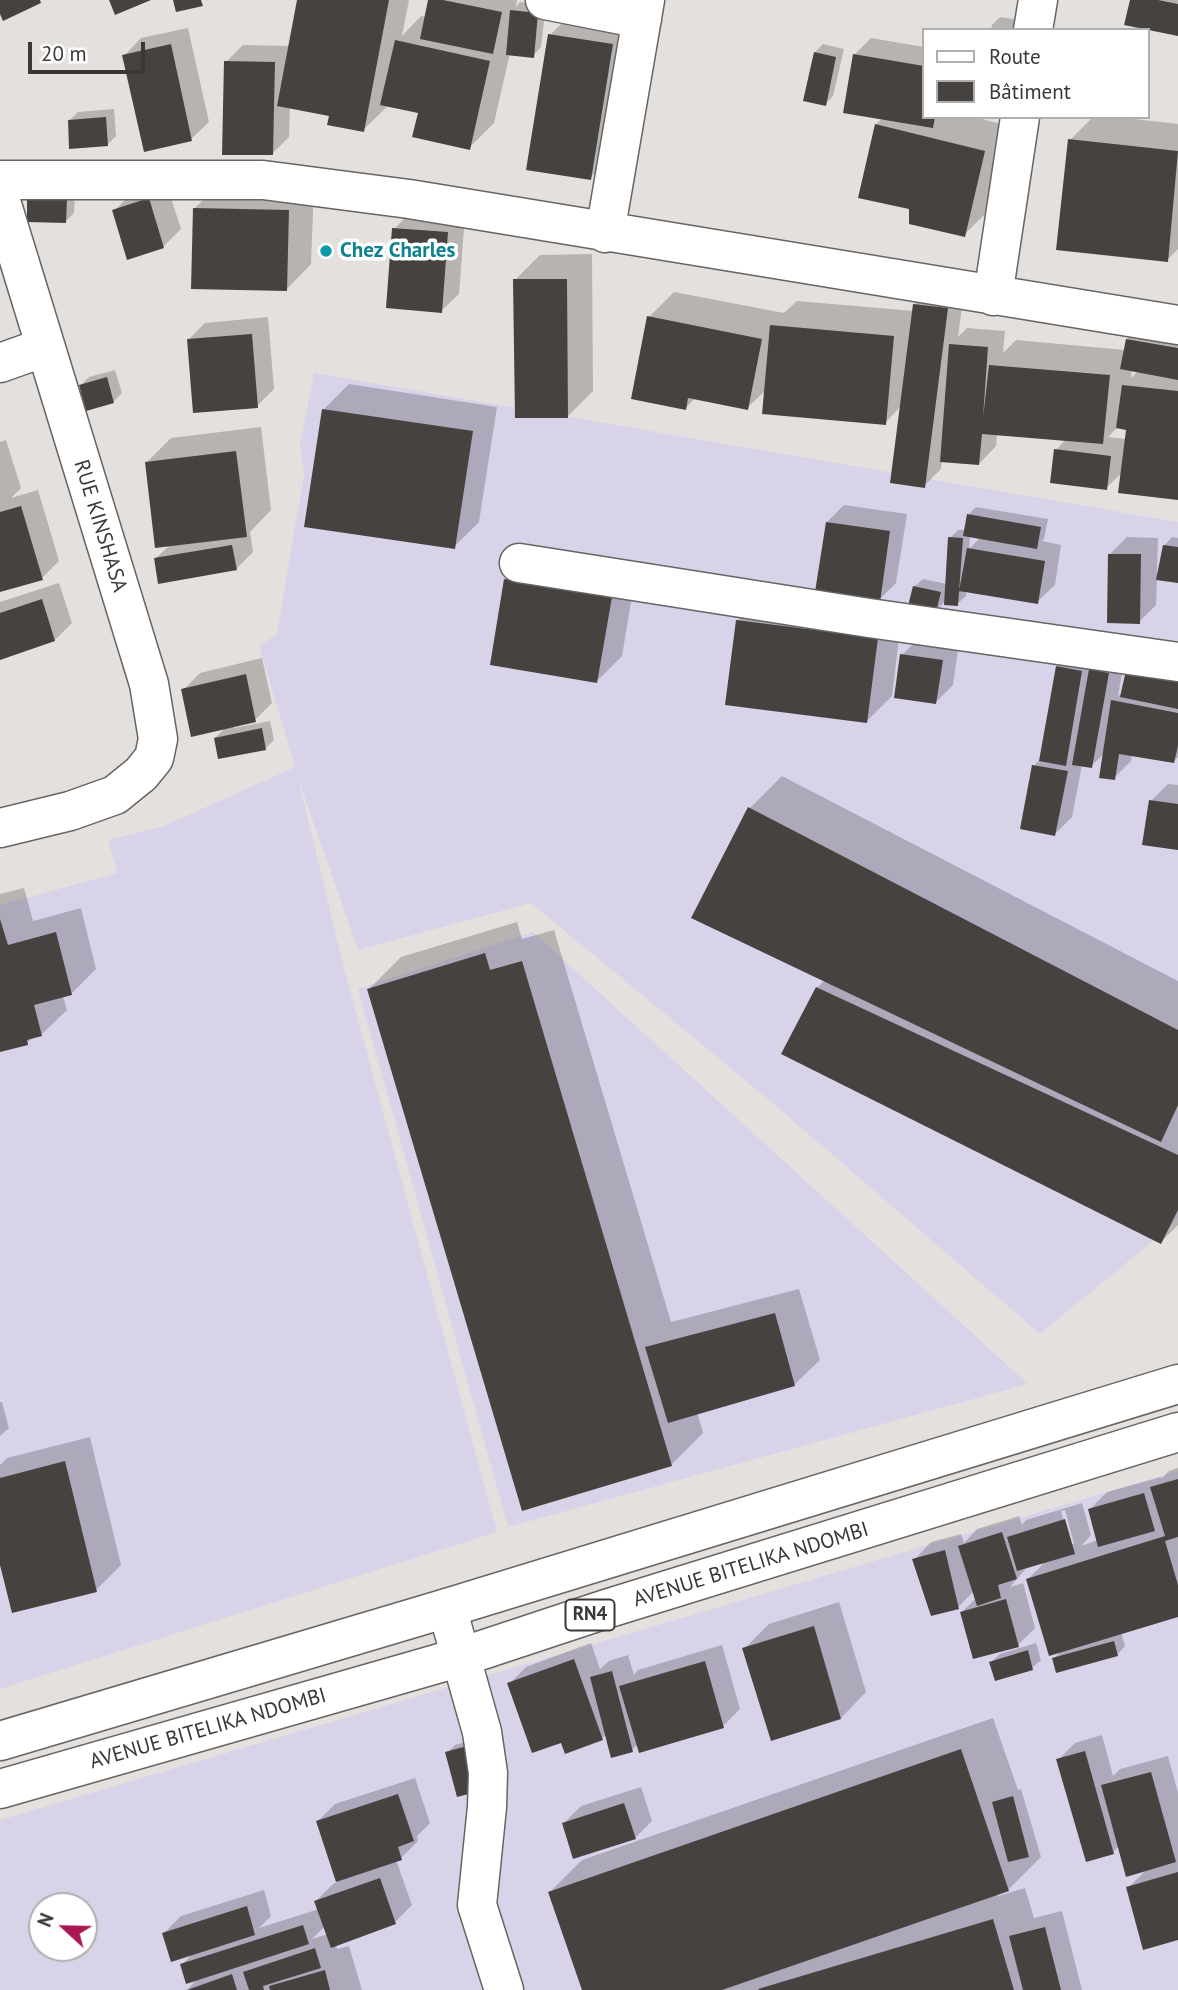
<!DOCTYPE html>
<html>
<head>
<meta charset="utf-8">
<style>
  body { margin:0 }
  #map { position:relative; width:1178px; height:1990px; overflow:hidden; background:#e4e0de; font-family:"PT Sans",sans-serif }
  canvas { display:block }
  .legend { position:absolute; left:922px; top:28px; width:228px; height:91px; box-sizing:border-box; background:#fff; border:2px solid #b0afaf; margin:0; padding:9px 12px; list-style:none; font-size:21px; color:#393837 }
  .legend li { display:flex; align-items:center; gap:14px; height:35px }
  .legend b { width:35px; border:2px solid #b0afaf }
  .north { position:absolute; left:28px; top:1892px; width:70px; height:70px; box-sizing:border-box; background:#fff; border:2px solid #b0afaf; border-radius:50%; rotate:292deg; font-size:19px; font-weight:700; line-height:28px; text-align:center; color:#393837 }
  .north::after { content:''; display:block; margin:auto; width:24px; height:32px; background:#a81751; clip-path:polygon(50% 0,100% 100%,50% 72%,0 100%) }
  .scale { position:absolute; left:28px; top:42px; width:117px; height:32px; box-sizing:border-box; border:4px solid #393837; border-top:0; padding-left:9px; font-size:21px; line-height:24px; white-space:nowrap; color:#393837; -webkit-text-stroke:5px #fff; paint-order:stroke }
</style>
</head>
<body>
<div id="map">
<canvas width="1178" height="1990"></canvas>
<ul class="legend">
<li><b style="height:9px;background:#fff"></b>Route</li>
<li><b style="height:19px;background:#454240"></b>Bâtiment</li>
</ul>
<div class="north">N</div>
<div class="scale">20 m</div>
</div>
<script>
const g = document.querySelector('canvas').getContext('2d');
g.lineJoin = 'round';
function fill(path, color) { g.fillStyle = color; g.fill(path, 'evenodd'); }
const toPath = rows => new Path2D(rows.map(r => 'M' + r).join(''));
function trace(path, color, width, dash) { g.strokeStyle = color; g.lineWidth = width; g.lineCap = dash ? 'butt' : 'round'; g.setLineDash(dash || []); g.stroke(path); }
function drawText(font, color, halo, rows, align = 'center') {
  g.font = font + ' "PT Sans",sans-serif'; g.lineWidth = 7; g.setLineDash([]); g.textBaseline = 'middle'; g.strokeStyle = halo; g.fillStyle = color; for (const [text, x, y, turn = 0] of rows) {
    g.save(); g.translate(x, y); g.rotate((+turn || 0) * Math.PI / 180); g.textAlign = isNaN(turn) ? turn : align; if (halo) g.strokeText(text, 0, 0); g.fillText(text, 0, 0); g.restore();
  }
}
const industrial = toPath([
  [314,373,1178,522,1178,1218,1164,1232,1040,1334,776,1106,531,903,358,950,298,778,344,968,497,1532,0,1689,0,905,117,873,108,840,164,826,295,767,259,646,277,634,304,474,300,444],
  [533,932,1028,1384,508,1527,358,989],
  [1178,1471,1178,1990,0,1990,0,1820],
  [42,1906,84,1906,84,1948,42,1948]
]);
const shadow = toPath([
  [299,0,409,0,402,36,421,16,427,17,430,0,517,0,516,7,520,2,546,5,541,47,533,56,510,53,494,123,469,148,420,112,389,105,363,130,331,115,290,107,289,137,272,154,226,62,243,45,290,46],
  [1131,0,1178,0,1178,34],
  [575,10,637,19,615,153,590,178,550,35],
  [1000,17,1025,21,1024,30,991,30,992,25],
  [188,28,209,122,191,139,124,56,141,38],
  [871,38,924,47,924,117,974,117,1009,126,989,210,964,235,876,124,883,118,854,55],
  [823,44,844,49,833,96,825,104,815,52],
  [114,109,116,136,108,144,69,121,78,112],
  [1093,117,1117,117,1178,124,1178,249,1167,260,1070,140],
  [166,182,181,229,163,247,114,211,131,194],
  [220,183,314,186,311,264,286,290,195,208],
  [75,190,74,213,66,221,29,221],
  [411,212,465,215,459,294,441,311,394,229],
  [592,254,593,391,568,416,515,280,540,255],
  [932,288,964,292,958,337,967,328,1005,331,1003,353,1016,340,1125,350,1127,339,1144,322,1178,329,1178,498,1123,472,1106,488,1056,450,1066,439,997,433,996,446,979,464,942,461,941,469,924,486,901,406,885,423,766,390,747,408,695,398,686,408,649,317,674,292,784,313,797,301,914,311,914,305],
  [1132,369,1138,371,1131,378],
  [1118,427,1128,428,1126,439,1108,437],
  [268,317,274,389,257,406,188,340,205,323],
  [115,370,122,393,113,402,81,385,89,377],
  [349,384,497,407,479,522,454,547,324,409],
  [261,427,271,510,250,532,253,552,236,569,155,559,170,545,146,463,171,438],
  [6,440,21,488,11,498,38,490,59,561,42,578,0,590,0,442],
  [844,505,907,514,896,583,879,600,827,522],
  [976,507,1048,519,1044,539,1042,541,1061,545,1055,585,1037,602,966,590,966,596,957,604,946,600,936,610,914,587,923,579,947,584,950,538,958,530,966,530,968,515],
  [970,536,980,538,969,549],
  [1127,537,1158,538,1157,574,1159,574,1164,546,1172,537,1178,538,1178,582,1157,578,1156,605,1139,622,1110,554],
  [531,555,636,572,622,656,597,681,505,580],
  [59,583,72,623,55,640,0,658,0,602],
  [763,596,902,613,892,696,867,721,737,621],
  [919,638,959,643,953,685,936,702,902,655],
  [1075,650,1125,656,1118,696,1178,657,1178,757,1174,761,1132,754,1131,761,1114,778,1105,753,1091,766,1082,765,1072,817,1055,834,1034,766,1041,758,1058,667],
  [262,658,272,703,255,720,234,725,234,728,270,721,274,740,266,748,215,738,227,726,183,690,200,673],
  [782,776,1178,981,1178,1225,1161,1242,817,988,825,980,750,808],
  [1168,784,1178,785,1178,848,1151,801],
  [24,888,33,921,81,908,96,969,71,994,63,996,67,1010,41,1035,33,1037,27,1043,0,1050,0,894],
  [517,922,522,939,554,930,671,1322,799,1289,820,1360,794,1385,697,1412,703,1433,671,1465,369,989,401,957],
  [0,1402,2,1402,9,1428,0,1436],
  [90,1437,121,1565,96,1590,0,1557,0,1465,7,1458],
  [1178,1468,1178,1615,1121,1632,1125,1646,1117,1655,1054,1659,1062,1650,1028,1579,1047,1560,1028,1566,1010,1587,1023,1583,1035,1628,1018,1645,962,1612,976,1598,974,1591,958,1607,914,1560,931,1542,961,1534,964,1543,977,1529,1019,1516,1022,1525,1026,1520,1082,1503,1091,1535,1081,1546,1098,1540,1090,1509,1107,1492,1161,1477,1161,1479,1169,1471],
  [1065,1510,1074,1544,1070,1544,1061,1511],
  [839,1602,866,1692,841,1718,744,1649,769,1624],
  [591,1643,600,1669,609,1661,628,1655,634,1675,638,1670,722,1645,740,1709,723,1726,638,1744,632,1750,607,1734,602,1738,566,1751,562,1741,509,1684,526,1667],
  [1036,1643,1041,1660,1032,1668,991,1662,1000,1654],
  [993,1718,1018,1790,1021,1789,1041,1857,1009,1889,997,1893,998,1896,1025,1888,1034,1918,1062,1911,1082,1990,583,1990,550,1892,582,1860],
  [1102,1735,1113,1776,1120,1769,1168,1756,1178,1793,1178,1938,1128,1888,1147,1869,1120,1845,1113,1852,1058,1760,1075,1743],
  [480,1738,491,1780,447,1753,455,1745],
  [415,1778,430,1823,417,1836,418,1841,401,1858,396,1860,412,1905,395,1922,336,1944,337,1949,349,1946,362,1990,187,1990,198,1978,182,1965,193,1953,164,1933,181,1916,264,1890,271,1916,259,1928,319,1909,316,1901,333,1884,338,1882,318,1821,335,1804],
  [325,1926,328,1934,312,1939],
  [641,1787,652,1821,635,1838,564,1823,581,1806]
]);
const building = toPath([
  [0,0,40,0,41,3,3,21,0,14],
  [109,0,151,0,115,15],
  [173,0,201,0,203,6,176,12],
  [297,0,389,0,364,132,327,125,329,116,277,106],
  [428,0,443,0,502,12,493,54,420,39],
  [1130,0,1158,0,1178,4,1178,36,1124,25],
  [510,10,538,13,534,58,506,55],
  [548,34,613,44,591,180,526,170],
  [395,40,490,61,470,150,412,137,418,113,380,105],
  [171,44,192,141,144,152,122,55],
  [814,52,836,57,826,106,803,101],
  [853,54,924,66,924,117,935,117,933,128,843,113],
  [224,61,275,62,273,155,222,155],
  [106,117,108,146,69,149,68,120],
  [875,124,985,151,965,237,909,224,909,209,858,198],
  [1068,139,1178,151,1168,262,1056,250],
  [27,197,67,198,66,223,27,222],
  [149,198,164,248,127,260,112,210],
  [193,208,289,210,287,291,191,289],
  [392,228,448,232,442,313,386,308],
  [513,279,567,279,568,418,515,418],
  [913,304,948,308,925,488,890,483],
  [647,316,762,339,748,410,688,398,686,410,631,399],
  [770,325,894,336,886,425,762,414],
  [252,334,258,408,193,413,187,339],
  [1126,339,1178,348,1178,380,1120,369],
  [949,344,988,347,983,418,989,365,1110,375,1103,444,982,434,979,465,940,462],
  [107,377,114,403,86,411,79,385],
  [1122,385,1178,391,1178,500,1118,493,1126,430,1116,428],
  [322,409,473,431,455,549,304,527],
  [1054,449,1111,456,1107,490,1050,483],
  [236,451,247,537,155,548,145,462],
  [21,506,43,580,0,592,0,512],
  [967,514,1041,527,1037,549,963,536],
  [826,522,890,531,880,602,815,592],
  [948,537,963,538,958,606,944,605],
  [232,545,237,570,158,584,154,558],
  [1163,545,1178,547,1178,583,1156,580],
  [967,548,1045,561,1038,604,959,591],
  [1108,554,1141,554,1140,624,1107,623],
  [504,579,612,597,597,683,490,665],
  [913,586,941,592,936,612,908,606],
  [42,599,55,641,0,660,0,613],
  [736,620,878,638,867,723,725,705],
  [900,654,943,660,936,704,894,698],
  [1056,666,1082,671,1066,766,1039,761],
  [1127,666,1178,677,1178,709,1120,697],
  [1089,669,1109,673,1092,768,1072,765],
  [246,674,256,722,191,737,181,689],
  [1111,700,1178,713,1178,746,1174,763,1119,754,1115,780,1099,778],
  [262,728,266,750,218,759,214,738],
  [1032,765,1068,771,1055,836,1020,829],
  [1149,800,1178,804,1178,850,1142,845],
  [748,807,1178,1030,1178,1105,1161,1142,691,918],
  [0,919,8,945,56,932,72,995,34,1005,42,1036,27,1040,28,1045,0,1052],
  [485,953,490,970,522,961,672,1466,522,1511,367,989],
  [816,987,1178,1155,1178,1210,1161,1244,781,1054],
  [775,1313,795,1386,668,1423,645,1347],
  [65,1461,97,1592,12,1613,0,1565,0,1478],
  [1178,1479,1178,1537,1165,1541,1178,1585,1178,1617,1049,1656,1026,1579,1165,1536,1150,1487],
  [1144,1493,1155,1531,1098,1547,1088,1509],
  [1065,1519,1075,1554,1017,1571,1007,1537],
  [1002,1532,1017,1579,998,1585,1001,1598,977,1606,958,1546],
  [945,1550,959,1609,931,1616,912,1559],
  [1006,1599,1019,1647,973,1659,960,1612],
  [814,1626,841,1719,771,1741,742,1648],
  [1114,1641,1118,1656,1056,1673,1052,1658],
  [1028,1650,1033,1670,995,1681,989,1662],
  [574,1659,603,1740,565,1754,561,1743,532,1753,507,1683],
  [705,1661,724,1728,639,1753,619,1686],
  [612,1671,633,1752,611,1758,590,1677],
  [471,1745,484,1790,457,1797,445,1752],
  [961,1749,1009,1891,722,1990,582,1990,548,1892],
  [1085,1751,1114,1854,1086,1862,1056,1759],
  [1151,1772,1176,1862,1126,1877,1101,1785],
  [398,1794,414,1841,398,1847,402,1860,336,1882,316,1821],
  [1013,1796,1029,1857,1008,1862,992,1802],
  [624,1803,636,1839,573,1859,562,1823],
  [1178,1872,1178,1940,1143,1950,1126,1887],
  [380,1878,396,1924,331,1948,314,1901],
  [247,1906,255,1935,171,1962,162,1933],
  [993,1919,1014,1990,759,1990,758,1989],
  [303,1925,309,1944,186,1984,180,1964],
  [1045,1927,1061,1990,1023,1990,1009,1936],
  [315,1948,321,1968,263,1986,264,1990,249,1990,243,1972],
  [325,1970,330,1990,270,1990,269,1986],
  [232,1974,237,1990,187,1990]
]);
const minor = toPath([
  [545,0,642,19],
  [1033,30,1038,0],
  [0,180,263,180,409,199,1178,325],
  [0,198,149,684,158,739,154,758,141,774,115,795,70,811,0,828],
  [605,233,645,0],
  [993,296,1020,117],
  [0,363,45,347],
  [519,563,869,618,1178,662],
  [447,1608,482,1732,488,1773,487,1807,477,1905,504,1990]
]);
const highway = toPath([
  [0,1741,447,1608,1178,1384],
  [0,1789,461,1657,606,1609,1178,1432]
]);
const markers = [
  [326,251,7,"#0f9aa8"]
];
const shields = [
  [590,1615,49]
];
const shieldNames = [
  ["RN4",590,1615]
];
const cultureNames = [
  ["Chez Charles",340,251]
];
const streetNames = [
  ["RUE KINSHASA",100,526,73],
  ["AVENUE BITELIKA NDOMBI",751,1565,-17],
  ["AVENUE BITELIKA NDOMBI",208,1729,-16]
];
fill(industrial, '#d9d3e9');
fill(shadow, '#0003');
fill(building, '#454240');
trace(minor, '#676462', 41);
trace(highway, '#676462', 41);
trace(minor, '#fff', 38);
trace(highway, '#fff', 38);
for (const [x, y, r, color] of markers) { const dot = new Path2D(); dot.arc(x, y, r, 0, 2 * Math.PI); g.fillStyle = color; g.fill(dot); trace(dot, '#fff', 2.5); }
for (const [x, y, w] of shields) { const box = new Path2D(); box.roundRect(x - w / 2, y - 15.5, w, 31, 5); g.fillStyle = '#fff'; g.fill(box); trace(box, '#393837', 2); }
drawText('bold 19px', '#393837', null, shieldNames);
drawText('bold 21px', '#0d838f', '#fff', cultureNames, 'left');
drawText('21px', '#393837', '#fff', streetNames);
</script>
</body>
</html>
